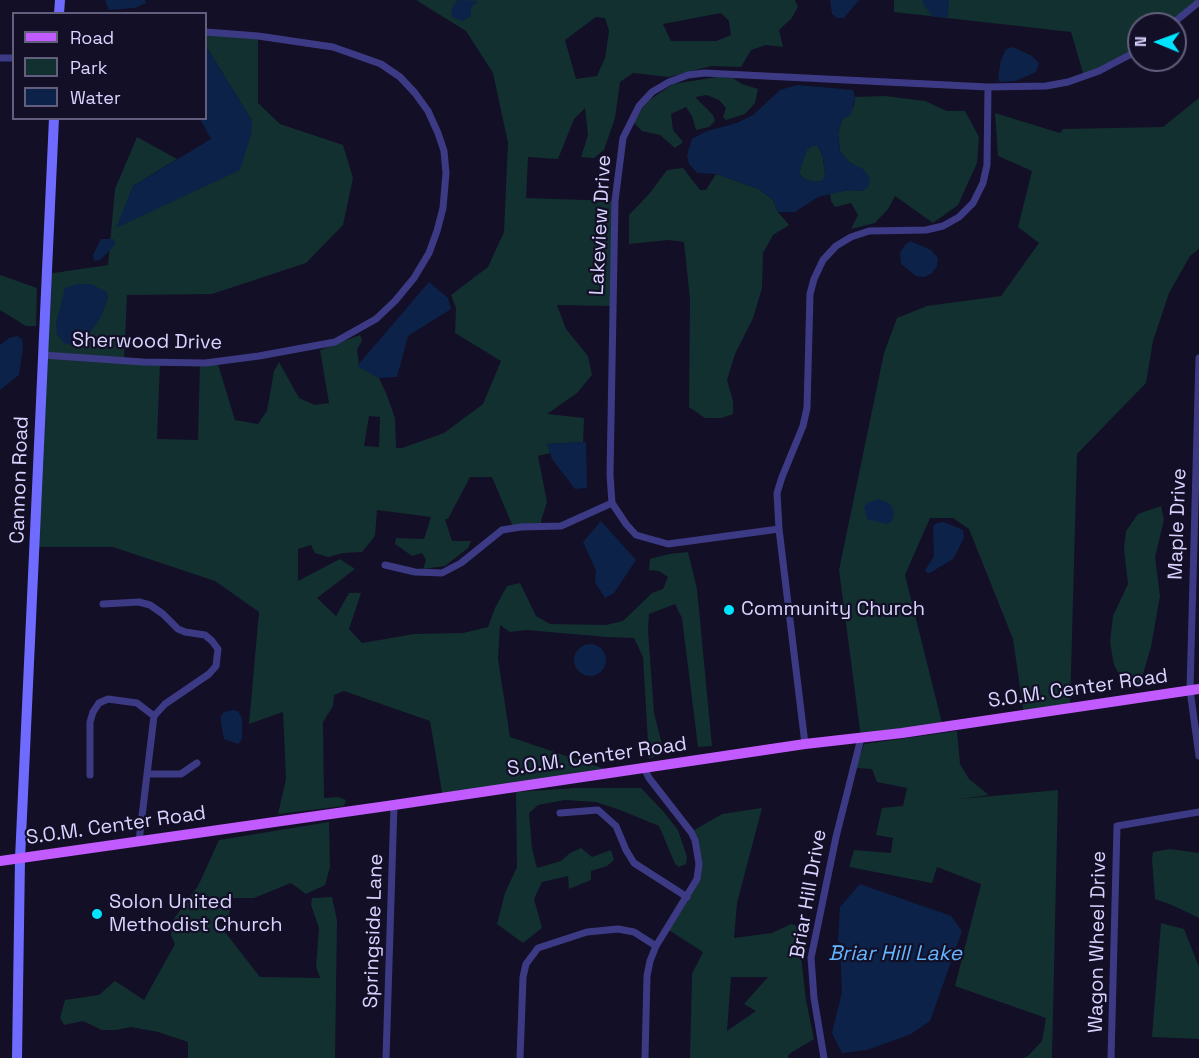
<!DOCTYPE html>
<html>
<head>
<meta charset="utf-8">
<style>
  body { margin:0 }
  #map { position:relative; width:1199px; height:1058px; overflow:hidden; background:#130f26; font-family:"Space Grotesk",sans-serif }
  canvas { display:block }
  .legend { position:absolute; left:12px; top:12px; width:195px; height:108px; box-sizing:border-box; background:#130f26; border:2px solid #625e7d; margin:0; padding:8px 10px; list-style:none; font-size:18px; color:#d9d4ff }
  .legend li { display:flex; align-items:center; gap:12px; height:30px }
  .legend b { width:30px; border:2px solid #625e7d }
  .north { position:absolute; left:1127px; top:12px; width:60px; height:60px; box-sizing:border-box; background:#130f26; border:2px solid #625e7d; border-radius:50%; rotate:271deg; font-size:16px; font-weight:700; line-height:24px; text-align:center; color:#d9d4ff }
  .north::after { content:''; display:block; margin:auto; width:21px; height:27px; background:#00e5ff; clip-path:polygon(50% 0,100% 100%,50% 72%,0 100%) }
</style>
</head>
<body>
<div id="map">
<canvas width="1199" height="1058"></canvas>
<ul class="legend">
<li><b style="height:8px;background:#c25bff"></b>Road</li>
<li><b style="height:16px;background:#12302f"></b>Park</li>
<li><b style="height:16px;background:#0c2248"></b>Water</li>
</ul>
<div class="north">N</div>
</div>
<script>
const g = document.querySelector('canvas').getContext('2d');
g.lineJoin = 'round';
function fill(path, color) { g.fillStyle = color; g.fill(path, 'evenodd'); }
const toPath = rows => new Path2D(rows.map(r => 'M' + r).join(''));
function trace(path, color, width, dash) { g.strokeStyle = color; g.lineWidth = width; g.lineCap = dash ? 'butt' : 'round'; g.setLineDash(dash || []); g.stroke(path); }
function drawText(font, color, halo, rows, align = 'center') {
  g.font = font + ' "Space Grotesk",sans-serif'; g.lineWidth = 4.5; g.setLineDash([]); g.textBaseline = 'middle'; g.strokeStyle = halo; g.fillStyle = color; for (const [text, x, y, turn = 0] of rows) {
    g.save(); g.translate(x, y); g.rotate((+turn || 0) * Math.PI / 180); g.textAlign = isNaN(turn) ? turn : align; if (halo) g.strokeText(text, 0, 0); g.fillText(text, 0, 0); g.restore();
  }
}
const green = toPath([
  [416,0,795,0,798,7,791,19,779,30,783,47,766,45,751,50,741,67,711,66,669,77,633,73,620,82,615,118,604,150,594,158,581,157,588,135,585,108,574,119,558,159,528,157,526,198,615,201,613,306,557,305,566,329,588,356,592,375,577,393,547,414,584,418,583,442,547,444,550,453,538,456,547,502,541,521,543,527,513,527,492,477,470,477,448,519,445,519,452,541,471,541,468,548,445,566,423,569,426,560,422,553,412,556,395,544,396,538,424,539,431,517,377,510,375,536,362,552,343,553,328,557,315,553,311,545,298,549,298,581,340,559,355,569,317,598,336,616,349,593,361,593,349,629,362,643,414,634,463,633,488,627,495,608,507,586,520,583,536,616,550,624,606,625,623,621,652,593,663,589,668,577,659,571,649,570,650,559,669,554,688,552,697,589,712,746,698,747,682,618,675,604,649,614,648,630,654,713,664,752,649,759,643,657,634,638,607,637,526,630,510,632,500,625,498,659,510,737,614,772,443,798,430,721,344,691,334,695,333,706,323,722,324,798,338,797,346,800,344,806,278,814,286,779,283,712,249,724,259,612,215,581,113,547,35,547,47,274,108,265,115,189,137,137,177,159,133,186,117,227,252,121,206,46,206,32,258,36,258,103,280,124,343,145,353,178,343,225,306,263,212,294,127,295,124,360,160,362,157,439,198,440,200,363,217,361,235,420,258,424,267,411,274,371,279,362,299,398,315,405,329,403,320,350,360,335,362,340,357,350,359,364,379,378,386,393,395,418,396,448,402,448,444,433,483,404,501,361,455,333,456,308,451,295,488,267,504,232,508,143,493,73,466,31],
  [721,13,729,21,731,35,716,41,671,41,663,24],
  [596,17,605,18,609,31,605,58,597,76,576,79,565,40],
  [369,416,380,417,379,447,364,446],
  [894,0,1199,0,1172,24,1139,24,1139,50,1084,76,1071,32,894,12],
  [717,77,733,78,742,84,758,89,755,103,745,114,726,120,723,117,726,108,719,100,707,95,695,97,713,115,715,121,709,127,696,130,692,116,686,107,671,114,673,130,683,142,675,148,660,135,642,131,632,121,648,101,673,84],
  [885,96,925,101,947,111,965,111,979,137,977,163,958,205,933,223,895,196,888,209,875,223,851,229,858,215,851,203,835,207,831,201,830,193,850,190,861,191,870,179,863,170,849,162,840,151,838,133,842,120,854,106,855,97],
  [1199,98,1199,249,1190,256,1169,293,1153,341,1146,383,1077,454,1070,708,1024,715,1013,639,969,529,953,518,930,518,905,575,943,727,861,738,839,570,884,353,897,318,927,306,1001,296,1039,243,1018,227,1032,171,998,156,995,113,1060,133,1063,129,1163,127],
  [812,146,818,146,823,157,825,176,822,181,815,182,804,179,799,173,806,150],
  [683,168,700,190,706,190,716,174,759,189,773,200,778,212,789,225,773,235,763,253,762,288,753,318,735,354,727,380,733,401,733,414,722,418,705,418,689,407,690,299,684,242,668,240,629,244,629,215,650,193,667,170],
  [0,275,37,288,36,326,26,326,0,310],
  [1161,506,1164,520,1155,557,1160,596,1151,647,1140,684,1124,683,1114,665,1110,642,1113,616,1128,584,1124,549,1126,531,1138,514],
  [957,731,960,764,969,779,989,795,960,799,1058,790,1052,1058,1023,1058,1028,1056,1042,1041,1046,1018,955,986,981,884,937,867,932,883,849,867,854,850,891,853,893,838,876,835,882,808,903,806,907,788,877,782,872,769,856,768,864,744],
  [576,788,641,788,663,811,678,830,687,857,686,864,679,867,675,864,659,826,620,810,596,802,565,800,538,805,529,813,532,848,537,868,561,861,570,853,581,848,592,857,611,850,614,860,607,866,591,871,591,880,569,889,568,876,542,882,534,899,542,928,523,943,497,924,505,893,517,867,516,792],
  [762,808,737,903,734,938,772,933,791,924,801,927,800,947,806,1000,814,1039,789,1054,788,1058,690,1058,692,974,703,952,667,929,687,897,699,864,691,832,722,814],
  [731,977,768,977,744,1004,756,1011,727,1031],
  [329,822,330,867,325,885,306,894,291,883,254,898,232,898,229,915,217,922,260,977,320,978,316,967,319,928,311,905,312,898,332,897,337,920,335,1058,188,1058,188,1042,158,1032,131,1027,116,1030,102,1030,83,1021,64,1025,60,1018,65,1000,99,995,115,981,144,1000,175,944,171,935,173,920,198,886,219,840],
  [1170,849,1199,853,1199,918,1172,905,1155,899,1152,860,1153,852],
  [1161,923,1184,929,1199,967,1199,1039,1152,1037]
]);
const water = toPath([
  [105,0,145,0,146,3,135,8,109,10],
  [457,0,478,1,471,8,471,16,463,21,452,17,451,10],
  [830,0,859,0,844,18,837,18,832,14],
  [923,0,949,0,948,17,933,17,923,4],
  [206,46,252,121,251,135,240,170,116,228,133,186,211,139,200,119,206,118],
  [1013,47,1032,56,1039,63,1036,72,1016,81,1000,82,998,78,1001,60,1006,49],
  [797,85,853,90,855,97,851,114,842,120,838,133,840,151,849,162,863,169,870,179,868,188,861,191,849,190,818,197,795,212,778,212,773,200,759,189,716,174,697,173,689,164,687,155,692,139,707,131,737,123,753,115,780,90],
  [812,146,818,146,823,157,825,176,821,181,815,182,804,179,799,173,807,150],
  [101,239,114,239,115,245,100,260,94,261,93,255],
  [910,241,931,250,938,258,937,266,932,273,925,277,916,276,901,264,900,253,905,245],
  [429,282,448,298,451,309,408,336,397,377,379,378,357,366],
  [78,284,91,284,107,292,108,298,101,317,86,339,78,345,65,344,57,335,56,323,65,288],
  [17,336,22,339,23,347,19,375,0,390,0,345,9,338],
  [586,442,587,488,575,489,552,459,547,444],
  [878,499,889,503,893,509,894,516,890,523,886,524,867,519,864,507,868,503],
  [601,521,636,560,614,593,605,598,595,582,596,571,583,542],
  [944,522,963,530,964,538,953,559,930,573,927,573,925,570,934,556,933,526,937,523],
  '574 660a16 16 0 1 1 32 0a16 16 0 1 1-32 0Z',
  [233,710,238,711,242,718,242,739,238,744,224,739,221,724,221,716,224,712],
  [860,884,951,916,962,931,930,1021,911,1034,867,1050,842,1053,832,1033,842,992,840,944,838,941,840,907]
]);
const minor = toPath([
  [1172,24,1199,2],
  [0,58,14,58],
  [43,355,143,362,205,363,259,356,335,342,376,319,395,301,414,278,429,253,437,231,443,208,446,173,444,151,438,133,428,111,415,93,400,77,381,64,333,47,258,36,206,32],
  [1199,358,1190,690,1199,756],
  [779,529,668,544,636,535,626,524,612,503,610,475,615,201,623,138,639,106,652,92,669,82,688,75,704,73,988,87,1046,86,1068,82,1099,71,1139,50],
  [385,565,415,572,442,573,461,563,502,530,521,527,561,526,612,503],
  [103,604,139,602,150,605,163,614,178,629,185,632,205,635,212,641,218,649,216,666,209,674,165,704,154,716,139,841],
  [805,744,779,529,777,493,782,477,803,426,807,408,810,294,814,279,823,260,836,246,851,237,869,231,926,230,943,226,959,217,973,203,983,183,987,165,988,87],
  [644,768,649,778,691,832,695,840,699,864,697,879,656,946,650,961,647,976,645,1058],
  [148,774,181,774,197,763],
  [90,775,90,722,93,712,99,703,108,699,137,703,154,716],
  [560,813,598,810,616,826,626,850,634,863,687,897],
  [386,1058,394,805],
  [520,1058,523,977,526,964,538,948,587,932,618,929,634,932,656,946],
  [824,1058,814,998,811,958,836,837,861,738],
  [1111,1058,1117,826,1199,812]
]);
const secondary = toPath([
  [59,14,60,0],
  [17,1058,20,859,54,118]
]);
const primary = toPath([
  [0,861,394,805,805,744,902,733,1199,689]
]);
const markers = [
  [729,610,6,"#00e5ff"],
  [97,914,6,"#00e5ff"]
];
const streetNames = [
  ["Lakeview Drive",601,225,-87],
  ["Sherwood Drive",147,342,1],
  ["Cannon Road",20,480,-88],
  ["Maple Drive",1178,524,-88],
  ["S.O.M. Center Road",1078,689,-8],
  ["S.O.M. Center Road",597,757,-8],
  ["S.O.M. Center Road",116,826,-8],
  ["Briar Hill Drive",809,894,-80],
  ["Springside Lane",374,931,-88],
  ["Wagon Wheel Drive",1098,942,-89]
];
const poiNames = [
  ["Community Church",741,610],
  ["Solon United",109,903],
  ["Methodist Church",109,926]
];
const waterNames = [
  ["Briar Hill Lake",895,954]
];
fill(green, '#12302f');
fill(water, '#0c2248');
trace(minor, '#3d3a85', 7);
trace(secondary, '#6f6bff', 10);
trace(primary, '#c25bff', 10);
for (const [x, y, r, color] of markers) { const dot = new Path2D(); dot.arc(x, y, r, 0, 2 * Math.PI); g.fillStyle = color; g.fill(dot); trace(dot, '#130f26', 2); }
drawText('20px', '#d9d4ff', '#130f26', streetNames);
drawText('20px', '#d9d4ff', '#130f26', poiNames, 'left');
drawText('italic 21px', '#62b6ff', '#130f26', waterNames);
</script>
</body>
</html>
